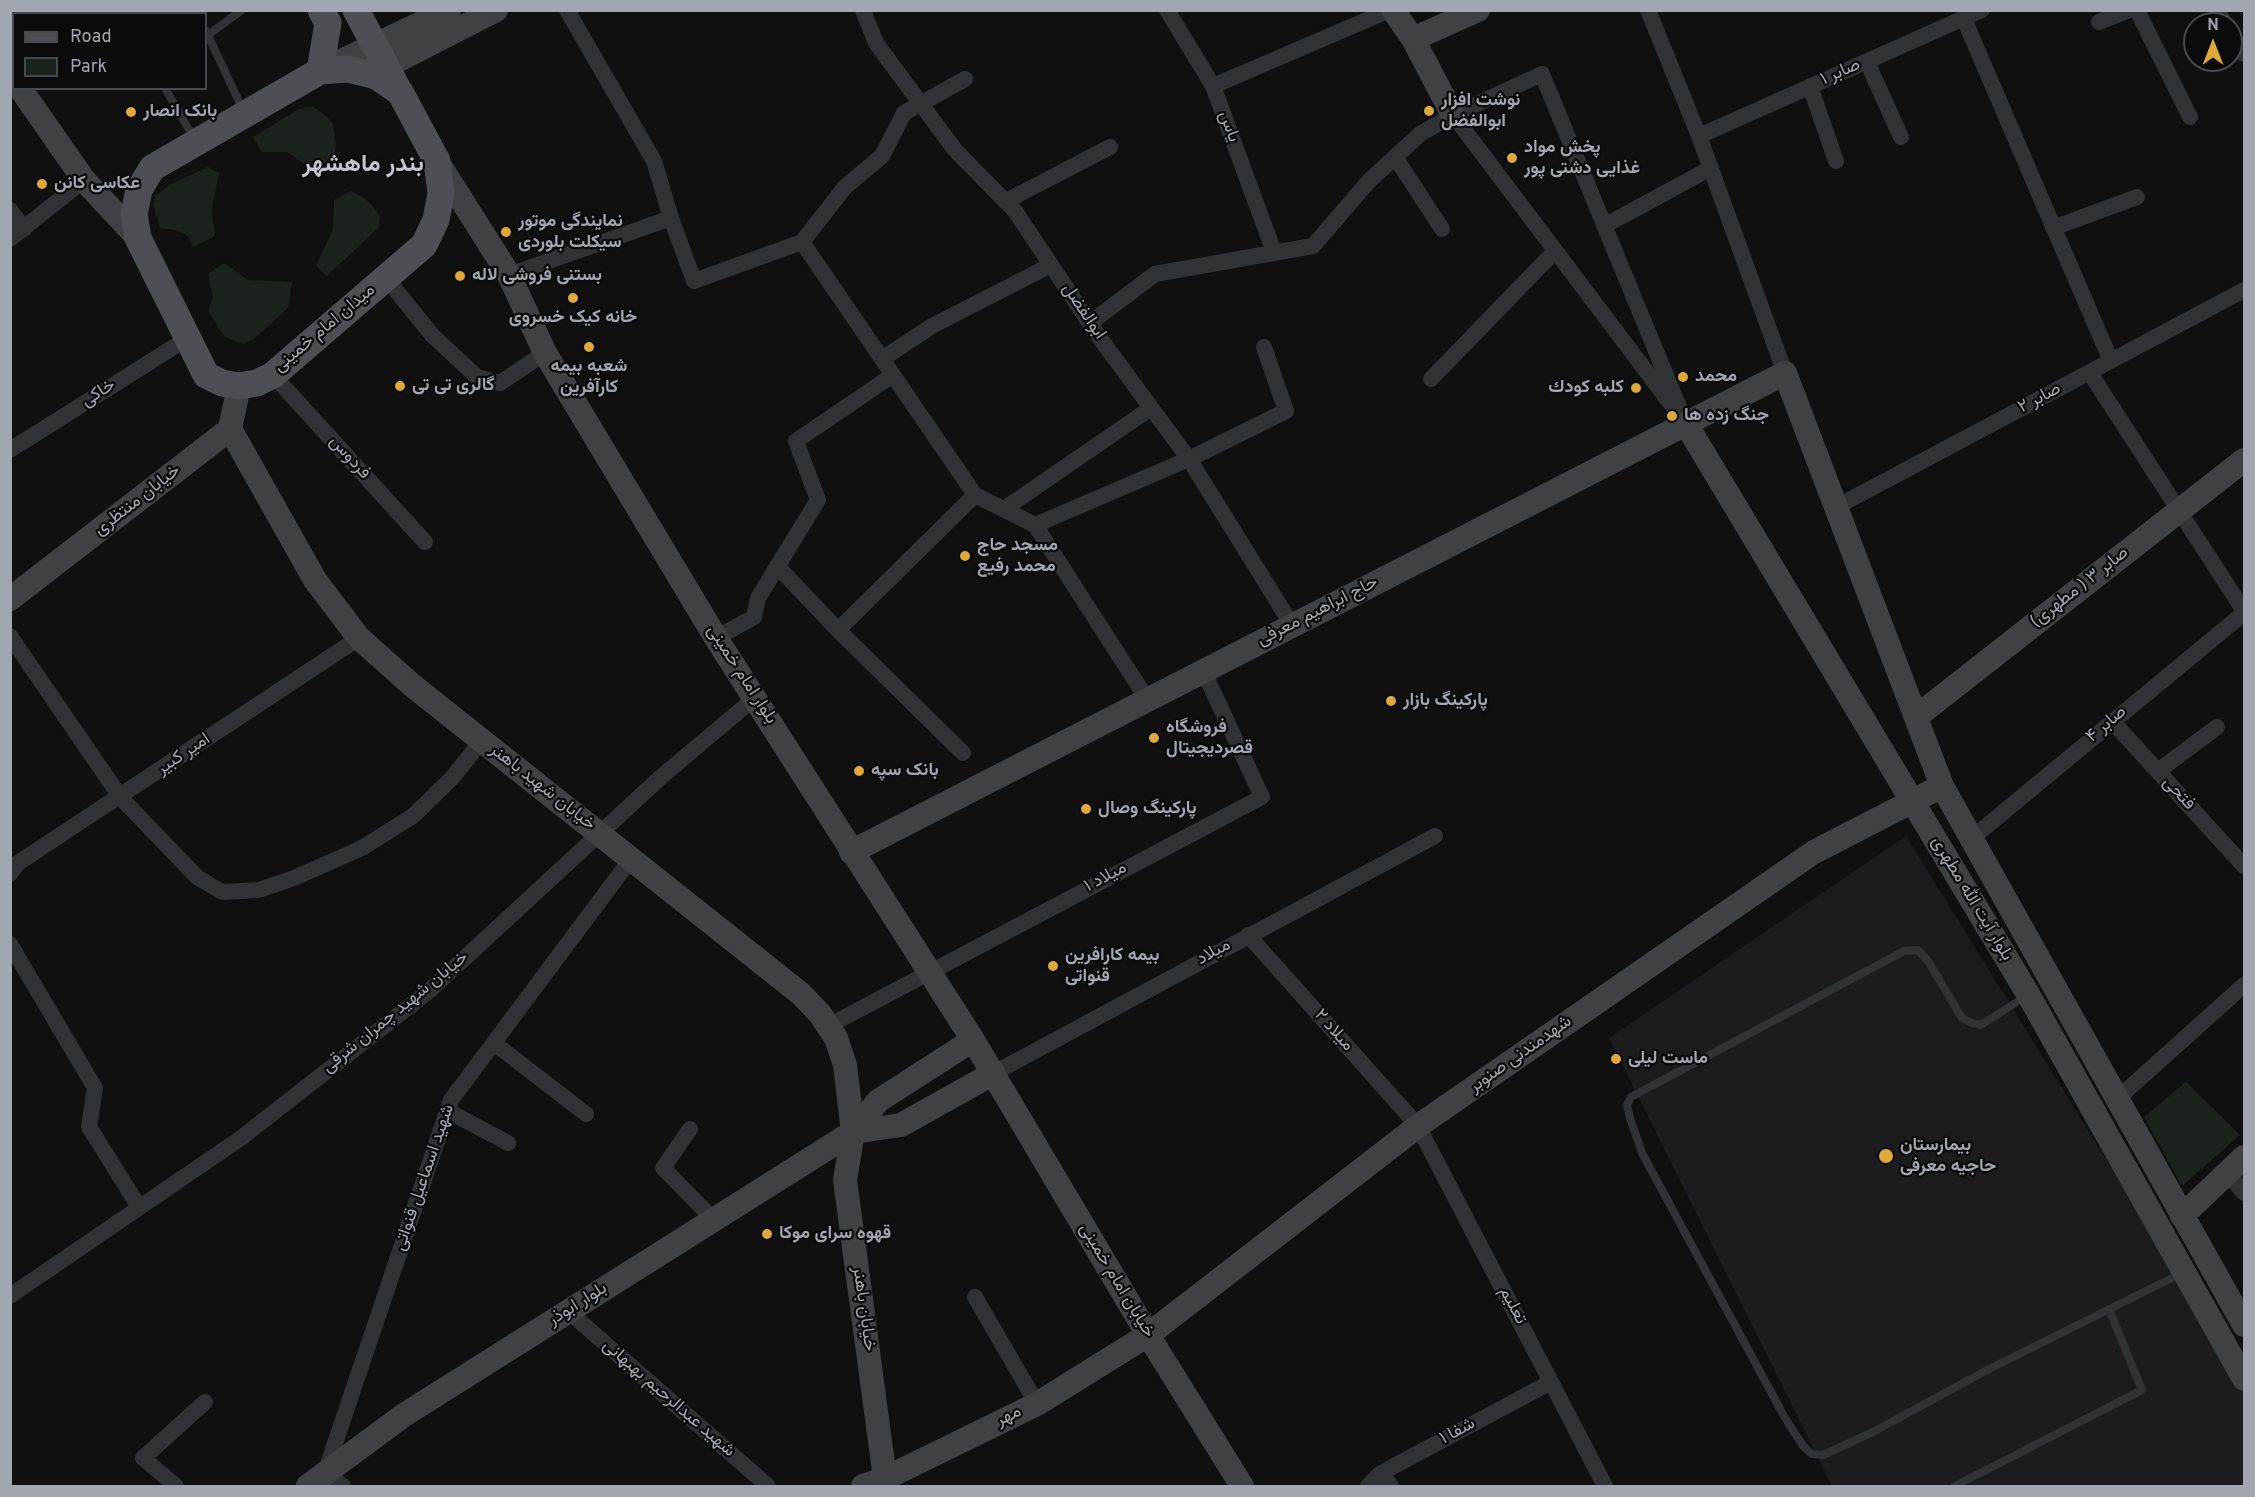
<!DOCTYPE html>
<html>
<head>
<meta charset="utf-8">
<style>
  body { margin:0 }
  #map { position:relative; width:2255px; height:1497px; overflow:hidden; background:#101011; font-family:Overpass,sans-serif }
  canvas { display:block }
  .frame { position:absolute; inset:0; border:12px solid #a2a6b0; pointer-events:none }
  .legend { position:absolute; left:12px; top:12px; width:195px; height:78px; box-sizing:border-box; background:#0b0b0c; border:2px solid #47494e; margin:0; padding:8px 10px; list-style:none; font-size:18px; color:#a2a6b0 }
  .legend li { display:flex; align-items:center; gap:12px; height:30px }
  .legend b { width:30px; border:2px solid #47494e }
  .north { position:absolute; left:2183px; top:12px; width:60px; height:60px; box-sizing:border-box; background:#0b0b0c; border:2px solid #47494e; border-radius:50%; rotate:0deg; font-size:16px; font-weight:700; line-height:24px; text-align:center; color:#a2a6b0 }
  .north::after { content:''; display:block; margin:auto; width:21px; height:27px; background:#dea83a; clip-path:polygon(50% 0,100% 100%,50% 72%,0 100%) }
</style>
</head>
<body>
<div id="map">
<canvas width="2255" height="1497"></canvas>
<div class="frame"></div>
<ul class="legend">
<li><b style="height:8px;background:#4d4f54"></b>Road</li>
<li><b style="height:16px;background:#1c231d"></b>Park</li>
</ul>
<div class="north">N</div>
</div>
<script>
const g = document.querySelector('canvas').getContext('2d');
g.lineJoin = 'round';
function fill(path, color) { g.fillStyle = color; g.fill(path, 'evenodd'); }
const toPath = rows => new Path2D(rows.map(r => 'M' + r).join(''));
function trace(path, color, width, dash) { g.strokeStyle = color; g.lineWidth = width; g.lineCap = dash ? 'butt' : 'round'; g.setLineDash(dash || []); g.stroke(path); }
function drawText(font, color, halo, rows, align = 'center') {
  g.font = font + ' Overpass,Vazirmatn,sans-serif'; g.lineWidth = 4.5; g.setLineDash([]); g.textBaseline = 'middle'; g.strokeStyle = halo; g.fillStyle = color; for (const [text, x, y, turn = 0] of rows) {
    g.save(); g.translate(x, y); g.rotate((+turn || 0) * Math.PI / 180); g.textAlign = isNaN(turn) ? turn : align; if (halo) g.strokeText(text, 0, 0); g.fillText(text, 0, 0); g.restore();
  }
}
const built = toPath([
  [1906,836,2177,1274,2244,1390,2244,1486,1832,1486,1609,1038]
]);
const green = toPath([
  [311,106,323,113,333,124,336,146,332,167,318,173,287,152,262,152,253,137,299,109],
  [208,167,219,173,212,210,215,236,193,247,188,236,176,230,160,228,153,205,155,196,171,184],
  [351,191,365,198,375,209,380,217,379,227,327,276,316,266,333,230,334,200],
  [224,263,248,280,292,282,288,308,254,339,243,344,224,336,208,311,213,297,208,274],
  [2186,1082,2240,1135,2182,1186,2144,1117]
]);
const lane = toPath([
  [119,10,121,14],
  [194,10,196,14],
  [206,31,244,112],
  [208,35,242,10],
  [165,88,195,140],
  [2026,996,1981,1025,1972,1023,1962,1018,1928,961,1918,950,1904,951,1631,1097,1627,1105,1630,1118,1642,1153,1785,1418,1803,1446,1812,1454,1823,1455,1873,1432,1989,1369,2182,1273],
  [1955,1486,2142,1390,2109,1309]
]);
const street = toPath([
  [863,10,876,43,955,150,1015,211,1099,337,1189,459,1292,625],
  [1167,10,1213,86,1274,252],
  [1648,10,1699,136,1785,373],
  [2137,10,2190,117],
  [2217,10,2225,24],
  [1964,19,2111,361],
  [2099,22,2129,10],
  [2231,33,2244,54],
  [1867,62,1901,137],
  [1213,86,1390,10],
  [1810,86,1836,161],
  [1453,115,1671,404],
  [1699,136,1982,10],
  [1395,157,1442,229],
  [1006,201,1110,147],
  [10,210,24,229],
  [671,218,694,281,802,242,975,495,1035,525],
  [1604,226,1711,168],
  [2053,228,2137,197],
  [10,239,84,180],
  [802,242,845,187,882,156,904,113,965,79],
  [509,275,671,218,654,161,567,10],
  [386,278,432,335,477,377,500,383,545,353],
  [1090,323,1155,274,1313,246,1369,181,1420,134,1453,115,1542,74,1686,424],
  [882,359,932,326,1051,265],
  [2090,373,2244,611],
  [273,375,425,542],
  [1431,379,1555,251],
  [10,450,188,338],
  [1836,507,2244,290],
  [1004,509,1151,408],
  [1035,525,1189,459,1286,411,1264,347],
  [1035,525,1147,699],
  [777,566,838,630,975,495],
  [838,630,963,753],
  [10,636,121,798,197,877,222,892,259,890,294,878,362,848,413,816,453,777,482,740],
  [716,638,754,617,758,598,818,500,796,441,893,375],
  [2112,721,2244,866],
  [2158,771,2217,727],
  [1971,839,2244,613],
  [10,874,18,863,359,638],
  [1248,935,1418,1126,1605,1486],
  [10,944,95,1088,89,1127,139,1207],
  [828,1026,1262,797,1203,670],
  [494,1043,586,1114],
  [994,1073,1435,836],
  [2117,1099,2244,985],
  [448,1111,508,1143],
  [690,1129,663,1168,714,1220],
  [2227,1173,2244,1193],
  [10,1296,241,1138,429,991,661,777,756,697],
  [975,1297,1037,1404],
  [568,1311,768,1486],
  [1381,1473,1391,1486],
  [176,1486,143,1458,205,1402],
  [343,1486,325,1473,451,1100,631,859],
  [1368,1486,1381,1473,1551,1382]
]);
const secondary = toPath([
  [1393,10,1413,39,1453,115],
  [1413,39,1478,10],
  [387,66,496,10],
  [324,69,449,10],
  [20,88,84,180,138,238],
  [437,161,509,275,545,353,716,638,973,1040,1148,1335,1242,1486],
  [1686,424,2028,994,2244,1379],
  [230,429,315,580,359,638,413,686,801,994,820,1014,836,1038,845,1065,853,1132,845,1180,886,1486],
  [10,599,230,429,239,386],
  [1916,717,2244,460],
  [851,852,1785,373,1942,786,2244,1325],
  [853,1132,901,1125,994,1073],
  [2182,1216,2244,1157],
  [308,1486,404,1415,853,1132,878,1101,973,1040],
  [863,1486,886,1478,1037,1404,1148,1335,1418,1126,1814,852,1942,786]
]);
const primary = toPath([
  [356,10,399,91],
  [348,69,376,76,400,92,437,161,441,193,436,220,424,245,273,375,257,383,239,386,222,383,206,375,138,238,134,214,139,190,152,168,320,71,348,69],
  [320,71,328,23,321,10]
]);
const markers = [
  [1429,111,6,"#dea83a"],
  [131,112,6,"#dea83a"],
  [1512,158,6,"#dea83a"],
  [42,184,6,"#dea83a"],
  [506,232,6,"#dea83a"],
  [460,276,6,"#dea83a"],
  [573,298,6,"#dea83a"],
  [589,347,6,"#dea83a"],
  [1683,377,6,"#dea83a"],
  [400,386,6,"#dea83a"],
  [1636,388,6,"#dea83a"],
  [1672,416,6,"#dea83a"],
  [965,556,6,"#dea83a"],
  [1391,701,6,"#dea83a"],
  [1154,738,6,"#dea83a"],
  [859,771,6,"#dea83a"],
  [1086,809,6,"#dea83a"],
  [1053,966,6,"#dea83a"],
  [1616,1059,6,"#dea83a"],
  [1886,1156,8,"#dea83a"],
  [767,1234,6,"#dea83a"]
];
const streetNames = [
  ["صابر ۱",1841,73,-24],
  ["یاس",1228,127,70],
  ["ابوالفضل",1083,312,56],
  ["میدان امام خمینی",325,329,-40],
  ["خاکی",99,394,-32],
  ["صابر ۲",2040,399,-28],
  ["فردوس",349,458,48],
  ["خیابان منتظری",138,501,-38],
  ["صابر ۳ ( مطهری)",2080,588,-38],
  ["حاج ابراهیم معرفی",1318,612,-27],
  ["بلوار امام خمینی",741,675,57],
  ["صابر ۴",2107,725,-40],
  ["امیر کبیر",184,755,-34],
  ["خیابان شهید باهنر",542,788,38],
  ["فتحی",2178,794,47],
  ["میلاد ۱",1106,878,-28],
  ["بلوار آیت الله مطهری",1971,899,59],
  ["میلاد",1214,953,-29],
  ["خیابان شهید چمران شرقی",396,1013,-39],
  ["میلاد ۲",1333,1031,48],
  ["شهدمندنی صنوبر",1521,1055,-35],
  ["شهید اسماعیل قنواتی",425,1178,-71],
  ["خیابان امام خمینی",1116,1281,59],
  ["بلوار ابوذر",578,1305,-32],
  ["تعلیم",1512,1306,62],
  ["خیابان باهنر",863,1309,82],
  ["شهید عبدالرحیم بهبهانی",668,1399,41],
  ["مهر",1009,1417,-26],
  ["شفا ۱",1458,1432,-28]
];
const poiNames = [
  ["نوشت افزار",1441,101],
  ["ابوالفضل",1441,122],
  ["بانک انصار",143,112],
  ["پخش مواد",1524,148],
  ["غذایی دشتی پور",1524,169],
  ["عکاسی کانن",54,184],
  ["نمایندگی موتور",518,222],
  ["سیکلت بلوردی",518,243],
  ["بستنی فروشی لاله",472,276],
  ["خانه کیک خسروی",573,318,"center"],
  ["شعبه بیمه",589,367,"center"],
  ["کارآفرین",589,388,"center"],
  ["محمد",1695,377],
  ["گالری تی تی",412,386],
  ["كلبه كودك",1624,388,"right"],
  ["جنگ زده ها",1684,416],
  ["مسجد حاج",977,546],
  ["محمد رفیع",977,567],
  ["پارکینگ بازار",1403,701],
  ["فروشگاه",1166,728],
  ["قصردیجیتال",1166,749],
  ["بانک سپه",871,771],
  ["پارکینگ وصال",1098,809],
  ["بیمه کارافرین",1065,956],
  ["قنواتی",1065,977],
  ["ماست لیلی",1628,1059],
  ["بیمارستان",1900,1146],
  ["حاجیه معرفی",1900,1167],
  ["قهوه سرای موکا",779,1234]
];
const districtNames = [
  ["بندر ماهشهر",363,166]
];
fill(built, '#1c1c1e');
fill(green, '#1c231d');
trace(lane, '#313235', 8);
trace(street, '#313235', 16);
trace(secondary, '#3f4145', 24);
trace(primary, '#4d4f54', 27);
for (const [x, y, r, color] of markers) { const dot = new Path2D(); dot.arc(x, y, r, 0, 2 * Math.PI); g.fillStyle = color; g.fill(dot); trace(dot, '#0b0b0c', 2); }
drawText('18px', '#a2a6b0', '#0b0b0c', streetNames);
drawText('bold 18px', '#a2a6b0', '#0b0b0c', poiNames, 'left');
drawText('bold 24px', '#c3c5cd', '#0b0b0c', districtNames);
</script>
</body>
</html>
